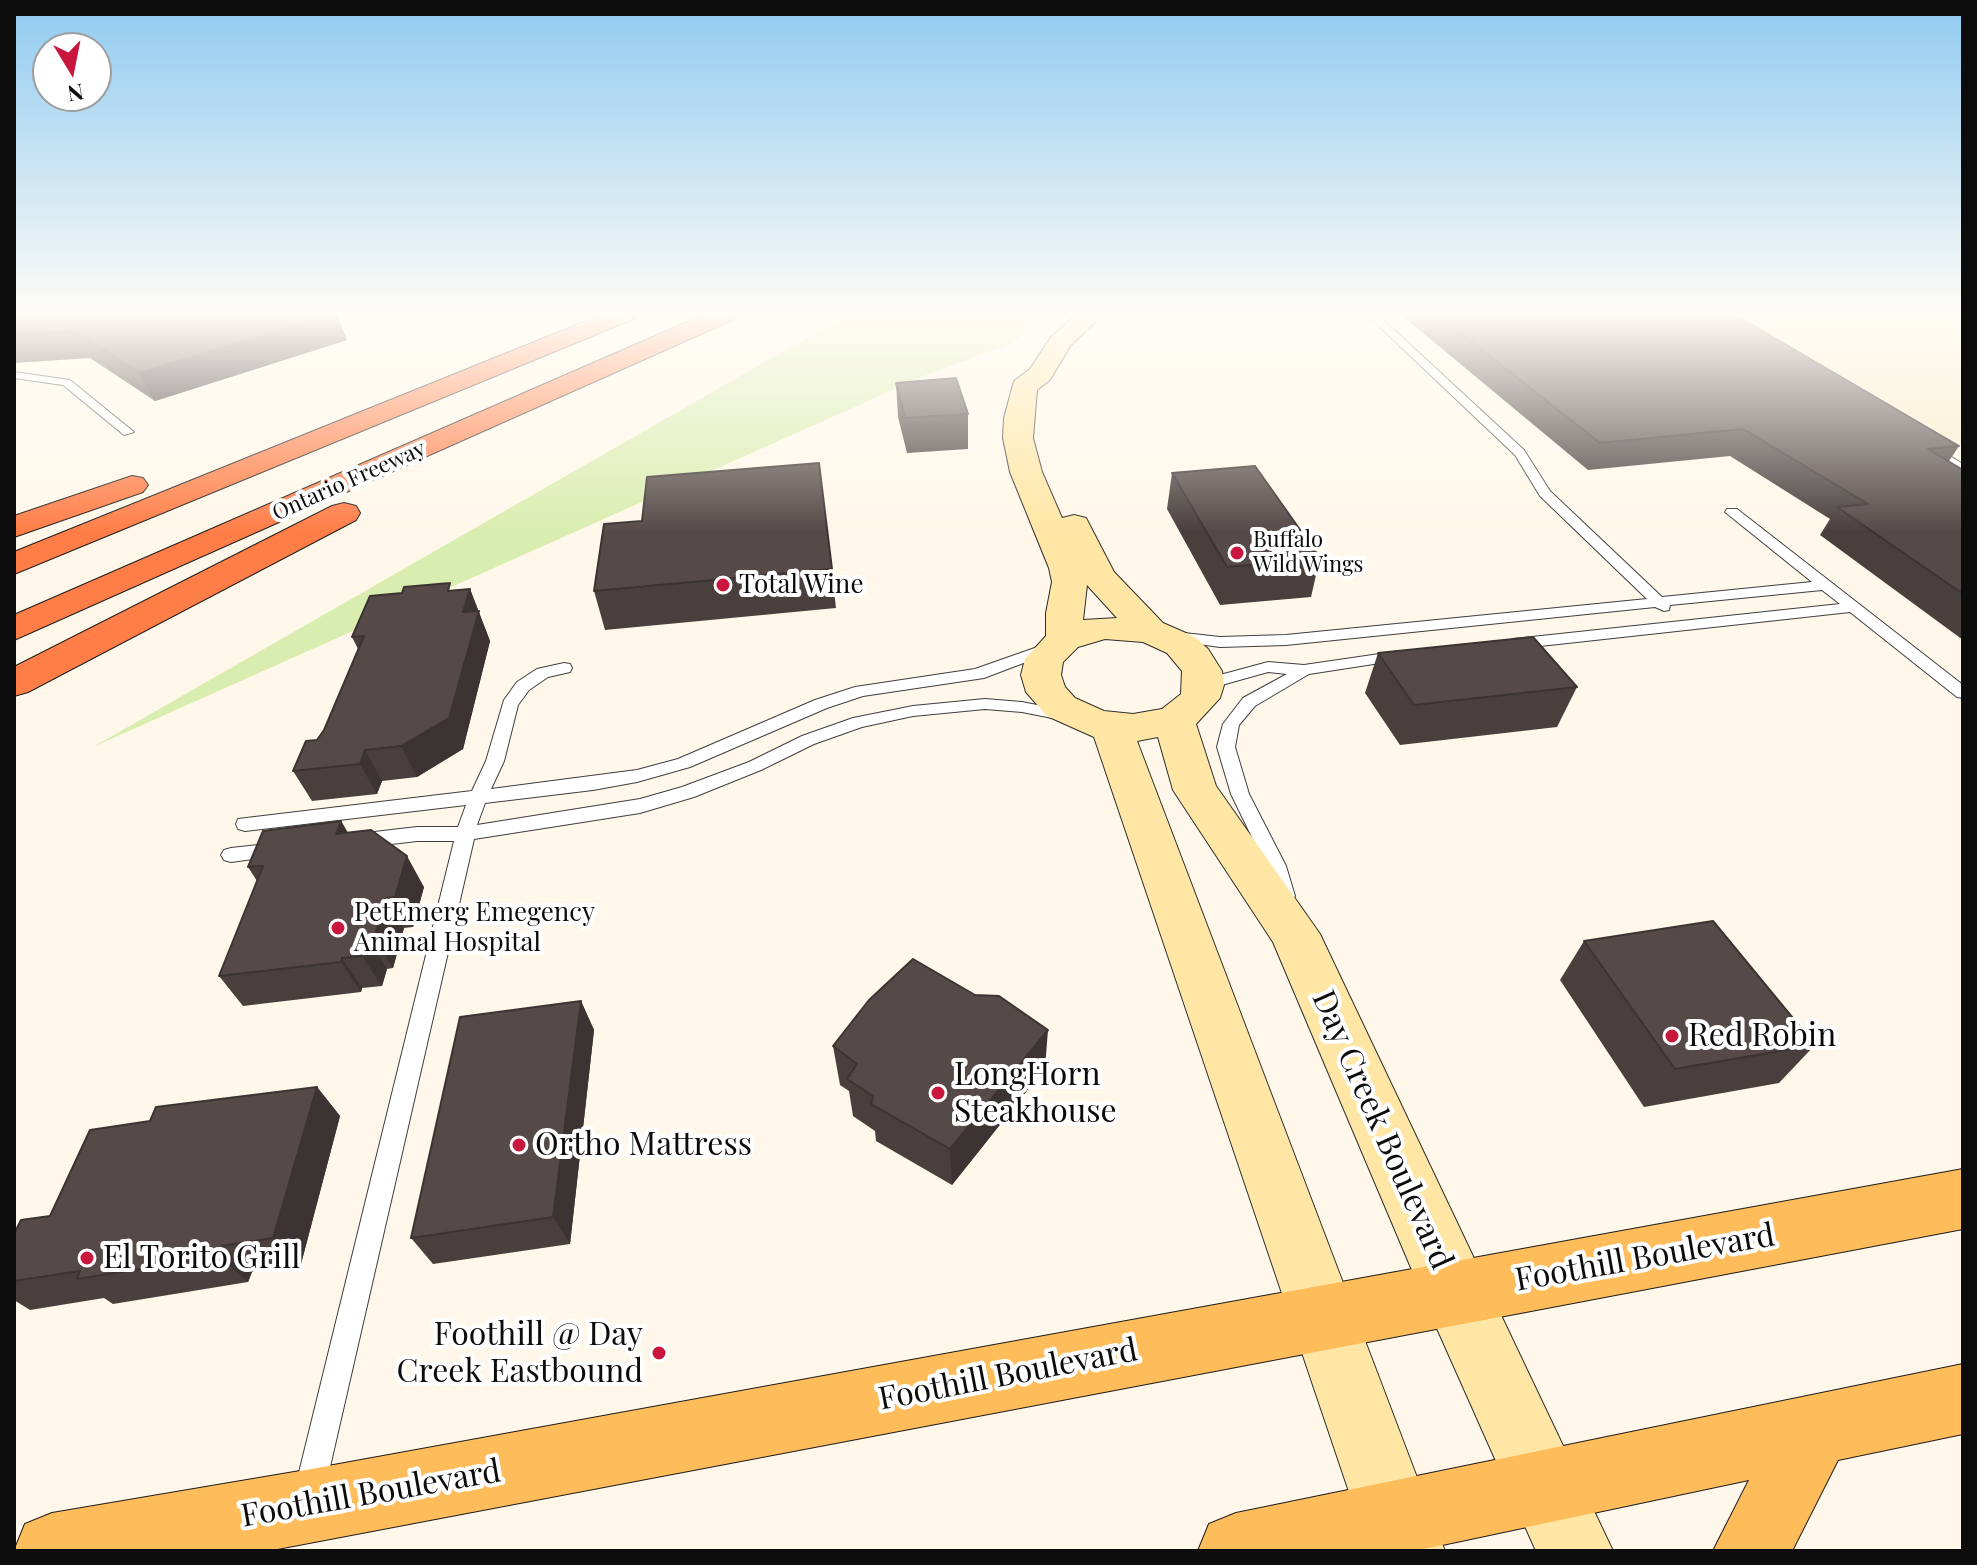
<!DOCTYPE html>
<html>
<head>
<meta charset="utf-8">
<style>
  body { margin:0 }
  #map { position:relative; width:1977px; height:1565px; overflow:hidden; background:#fff8ea; font-family:"Playfair Display",serif }
  canvas { display:block }
  .frame { position:absolute; inset:0; border:16px solid #0c0c0c; pointer-events:none }
  .north { position:absolute; left:32px; top:32px; width:80px; height:80px; box-sizing:border-box; background:#fff; border:2px solid #9e9e9e; border-radius:50%; rotate:170deg; font-size:22px; font-weight:700; line-height:32px; text-align:center; color:#0c0c0c }
  .north::after { content:''; display:block; margin:auto; width:28px; height:36px; background:#c9163c; clip-path:polygon(50% 0,100% 100%,50% 72%,0 100%) }
</style>
</head>
<body>
<div id="map">
<canvas width="1977" height="1565"></canvas>
<div class="frame"></div>
<div class="north">N</div>
</div>
<script>
const g = document.querySelector('canvas').getContext('2d');
g.lineJoin = 'round';
function fill(path, color) { g.fillStyle = color; g.fill(path, 'evenodd'); }
const toPath = rows => new Path2D(rows.map(r => 'M' + r).join(''));
function trace(path, color, width, dash) { g.strokeStyle = color; g.lineWidth = width; g.lineCap = dash ? 'butt' : 'round'; g.setLineDash(dash || []); g.stroke(path); }
function drawText(font, color, halo, rows, align = 'center') {
  g.font = font + ' "Playfair Display",serif'; g.lineWidth = 8; g.setLineDash([]); g.textBaseline = 'middle'; g.strokeStyle = halo; g.fillStyle = color; for (const [text, x, y, turn = 0] of rows) {
    g.save(); g.translate(x, y); g.rotate((+turn || 0) * Math.PI / 180); g.textAlign = isNaN(turn) ? turn : align; if (halo) g.strokeText(text, 0, 0); g.fillText(text, 0, 0); g.restore();
  }
}
const farmland = toPath([
  [1735,313,1963,313,1963,446]
]);
const green = toPath([
  [850,313,1045,313,1013,343,924,376,93,747]
]);
const lane = toPath([
  [1365,313,1376,313,1524,450,1550,491,1662,597,1812,582,1725,512,1727,509,1737,509,1963,685,1963,698,1957,697,1850,612,1513,649,1505,644,1513,639,1840,604,1822,590,1670,605,1669,610,1664,611,1655,607,1286,645,1220,647,1170,640,1167,637,1175,632,1220,637,1286,635,1647,599,1540,496,1515,455,1365,313],
  [14,372,70,380,134,432,124,435,63,385,14,378,14,372],
  [1924,445,1932,445,1963,464,1963,473,1924,451,1924,445],
  [1049,643,1055,645,1057,648,1055,651,984,678,863,696,827,708,690,767,637,782,593,790,485,803,477,825,640,799,682,787,749,762,802,736,853,718,913,706,985,699,1022,702,1067,711,1075,716,1067,721,1022,712,985,709,913,716,862,727,814,744,761,770,694,797,640,813,474,839,324,1493,320,1504,309,1508,298,1504,294,1493,454,841,417,841,357,848,350,846,347,841,350,836,357,834,417,827,458,827,466,805,245,831,238,829,236,824,238,819,472,791,486,761,504,700,517,682,537,669,564,663,570,664,572,668,570,672,548,677,529,690,518,705,504,761,491,789,637,770,678,759,815,700,855,687,975,669,1049,643],
  [1400,651,1406,653,1408,656,1406,659,1309,674,1255,706,1239,725,1235,747,1249,794,1286,866,1295,896,1292,901,1285,904,1278,901,1266,866,1231,794,1217,747,1223,724,1243,698,1287,674,1268,672,1204,690,1196,685,1198,681,1268,662,1304,665,1400,651],
  [276,843,283,845,286,850,283,855,231,862,224,860,221,855,224,850,231,848,276,843]
]);
const secondary = toPath([
  [1078,313,1104,313,1070,346,1050,380,1037,390,1033,438,1042,472,1062,518,1074,515,1086,518,1114,572,1163,623,1195,637,1208,649,1222,671,1224,685,1220,698,1196,724,1216,786,1320,934,1613,1551,1536,1551,1431,1315,1273,942,1173,790,1158,737,1137,741,1445,1551,1369,1551,1094,737,1047,716,1026,692,1021,675,1025,659,1046,636,1046,613,1052,582,1049,568,1010,472,1003,438,1004,418,1014,381,1030,369,1051,337,1078,313],
  [1087,585,1117,618,1083,620,1087,585],
  [1105,639,1143,642,1167,653,1182,671,1181,694,1162,709,1133,714,1104,711,1075,698,1065,687,1061,675,1063,662,1078,647,1105,639]
]);
const primary = toPath([
  [1963,1169,1963,1229,267,1551,14,1551,25,1524,52,1513,306,1470,1963,1169],
  [1963,1364,1963,1434,1838,1460,1792,1551,1713,1551,1749,1480,1414,1551,1198,1551,1209,1524,1236,1513,1963,1364]
]);
const highway = toPath([
  [606,313,639,313,636,318,14,574,14,552,606,313],
  [708,313,740,313,737,318,14,640,14,615,708,313],
  [132,476,143,478,148,485,143,492,14,537,14,516,132,476],
  [344,503,356,506,360,513,356,520,28,692,14,696,14,667,332,506,344,503]
]);
const wall = toPath([
  [14,313,336,313,347,340,155,401,90,358,14,363],
  [1399,313,1732,313,1959,446,1949,461,1963,470,1963,640,1820,535,1830,519,1730,456,1588,470],
  [896,383,968,414,968,449,907,453,898,417],
  [819,463,836,608,605,630,594,591,642,521],
  [1172,473,1320,558,1311,597,1220,605,1167,509],
  [470,589,490,641,463,749,417,777,382,781,377,794,312,801,293,771,324,730,358,649,352,637,453,590],
  [1378,653,1577,687,1557,727,1400,745,1365,693],
  [341,821,348,833,424,887,413,927,404,928,393,968,387,969,382,986,362,988,361,992,243,1006,219,976,257,881,248,867],
  [1584,941,1815,1045,1779,1083,1644,1107,1560,980],
  [581,1001,594,1030,570,1244,433,1264,411,1238],
  [833,1046,1045,1068,952,1185,876,1141,875,1131,853,1116,849,1091,840,1085],
  [317,1087,340,1116,301,1264,252,1272,248,1282,113,1304,104,1298,30,1310,14,1300,14,1234,50,1216,150,1121]
]);
const shadedWall = toPath([
  [336,313,347,340,155,401,139,373],
  [470,589,490,641,463,749,417,777,401,746,463,612],
  [365,750,382,781,377,794,360,764],
  [341,821,359,852,336,834],
  [407,856,424,887,413,927,395,897],
  [386,898,404,928,393,968,374,938],
  [368,938,387,969,382,986,362,956],
  [342,958,362,988,361,992,341,962],
  [581,1001,594,1030,570,1244,553,1217],
  [1048,1030,1045,1068,952,1185,950,1149],
  [317,1087,340,1116,301,1264,273,1238],
  [222,1246,252,1272,248,1282,219,1256]
]);
const building = toPath([
  [14,313,336,313,139,373,74,331,14,334,14,313],
  [1435,313,1732,313,1959,446,1928,449,1963,470,1963,594,1837,507,1868,504,1743,429,1600,443,1435,313],
  [956,378,968,414,905,418,896,383,956,378],
  [819,463,832,569,594,591,604,524,642,521,647,477,819,463],
  [1255,466,1320,558,1227,567,1172,473,1255,466],
  [450,583,448,591,470,589,463,612,479,611,449,718,401,746,365,750,360,764,293,771,306,741,317,740,324,730,364,636,352,637,370,596,402,593,404,587,450,583],
  [1533,637,1577,687,1414,705,1378,653,1533,637],
  [341,821,336,834,371,830,407,856,395,897,386,898,374,938,368,938,362,956,342,958,341,962,219,976,263,866,248,867,263,831,341,821],
  [1713,921,1815,1045,1675,1069,1584,941,1713,921],
  [913,959,975,995,999,996,1048,1030,950,1149,871,1104,873,1096,847,1079,857,1064,833,1046,869,1000,913,959],
  [581,1001,553,1217,411,1238,460,1017,581,1001],
  [317,1087,273,1238,222,1246,219,1256,77,1279,80,1271,14,1281,14,1234,21,1220,50,1216,90,1130,150,1121,156,1107,317,1087]
]);
const markers = [
  [1237,553,8,"#c9163c"],
  [723,585,8,"#c9163c"],
  [338,928,8,"#c9163c"],
  [1672,1036,8,"#c9163c"],
  [938,1093,8,"#c9163c"],
  [519,1145,8,"#c9163c"],
  [87,1258,8,"#c9163c"],
  [659,1353,8,"#c9163c"]
];
const farStreetnames = [
  ["Ontario Freeway",349,481,-24]
];
const farPoinames = [
  ["Buffalo",1253,540],
  ["Wild Wings",1253,565]
];
const poiNames = [
  ["Total Wine",739,585],
  ["PetEmerg Emegency",354,913],
  ["Animal Hospital",354,943]
];
const nearPoinames = [
  ["Red Robin",1688,1036],
  ["LongHorn",954,1075],
  ["Steakhouse",954,1112],
  ["Ortho Mattress",535,1145],
  ["El Torito Grill",103,1258],
  ["Foothill @ Day",643,1335,"right"],
  ["Creek Eastbound",643,1372,"right"]
];
const nearStreetnames = [
  ["Day Creek Boulevard",1382,1130,66],
  ["Foothill Boulevard",1645,1258,-10],
  ["Foothill Boulevard",1008,1375,-11],
  ["Foothill Boulevard",371,1494,-10]
];
fill(farmland, '#f8ecc7');
fill(green, '#daedb0');
trace(lane, '#3f3f3f', 2);
trace(secondary, '#2e2e2e', 2);
trace(primary, '#1d1d1d', 2);
trace(highway, '#1d1d1d', 2);
fill(lane, '#fff');
fill(secondary, '#ffe6a5');
fill(primary, '#ffbc5a');
fill(highway, '#ff7e48');
fill(wall, '#49403d');
fill(shadedWall, '#3c3432');
fill(building, '#554a47');
trace(building, '#3c3432', 2);
const sky = g.createLinearGradient(0, 0, 0, 532);
sky.addColorStop(0, '#8fcaf0');
sky.addColorStop(0.59, '#fffcf6');
sky.addColorStop(1, '#fffcf600');
g.fillStyle = sky;
g.fillRect(0, 0, 1977, 532);
for (const [x, y, r, color] of markers) { const dot = new Path2D(); dot.arc(x, y, r, 0, 2 * Math.PI); g.fillStyle = color; g.fill(dot); trace(dot, '#fff', 3); }
drawText('22px', '#0c0c0c', '#fff', farStreetnames);
drawText('22px', '#0c0c0c', '#fff', farPoinames, 'left');
drawText('26px', '#0c0c0c', '#fff', poiNames, 'left');
drawText('32px', '#0c0c0c', '#fff', nearPoinames, 'left');
drawText('32px', '#0c0c0c', '#fff', nearStreetnames);
</script>
</body>
</html>
